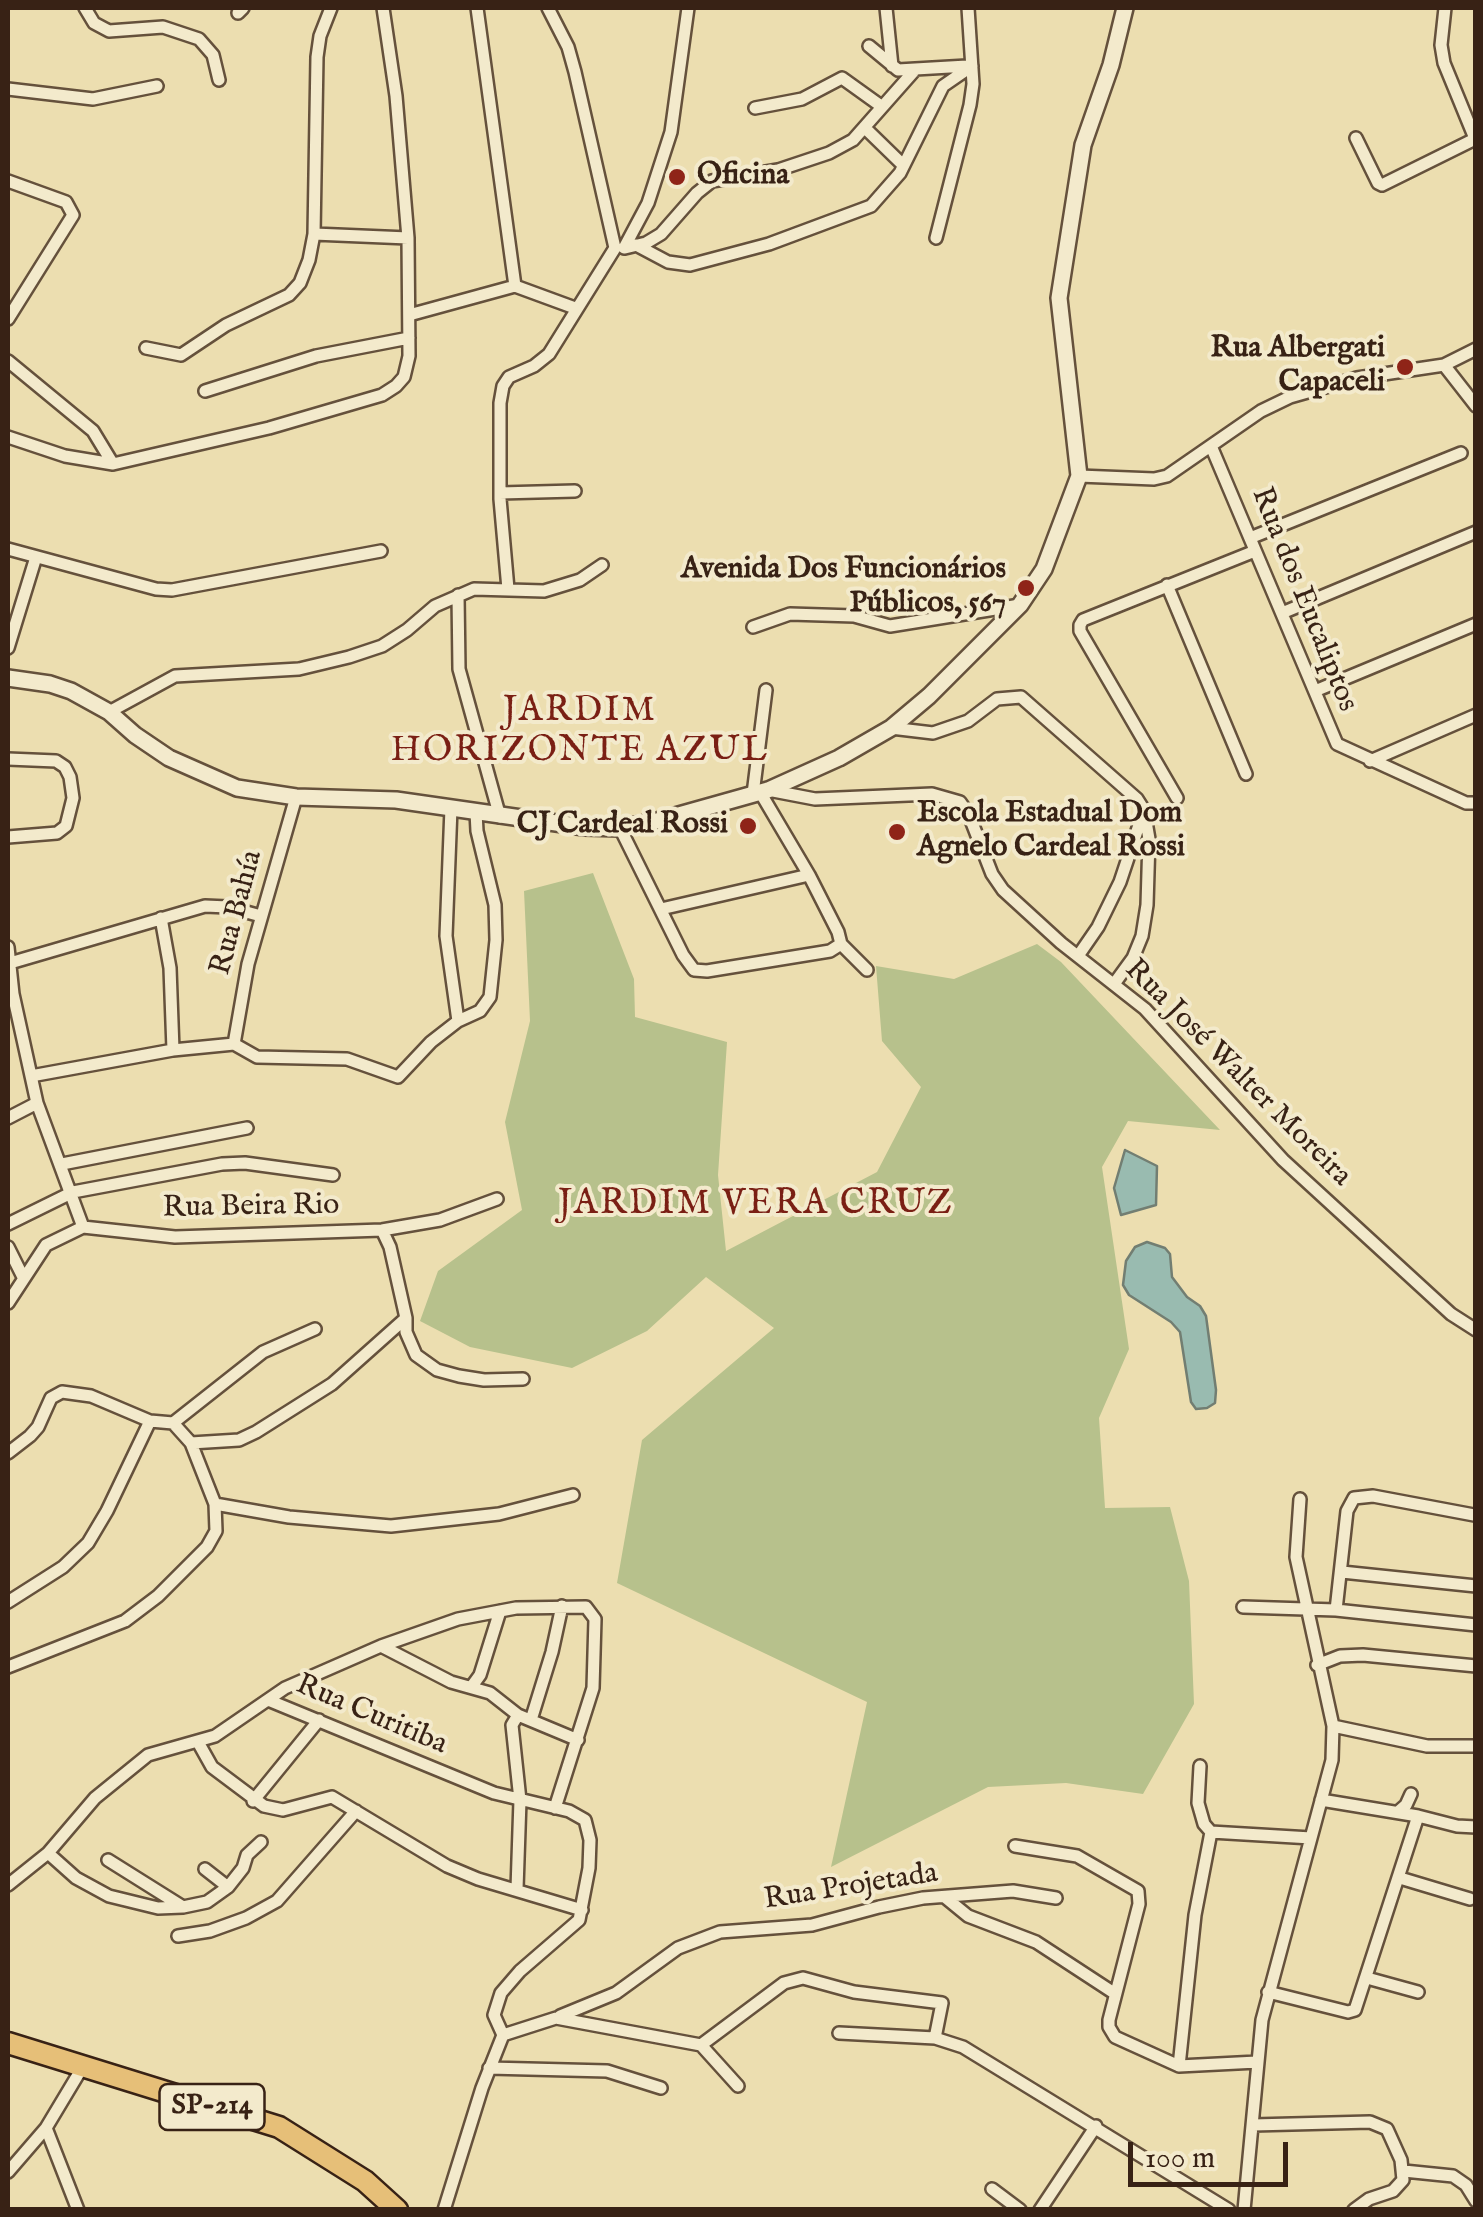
<!DOCTYPE html>
<html>
<head>
<meta charset="utf-8">
<style>
  body { margin:0 }
  #map { position:relative; width:1483px; height:2217px; overflow:hidden; background:#ecdeb0; font-family:"IM FELL English",serif }
  canvas { display:block }
  .frame { position:absolute; inset:0; border:10px solid #382215; pointer-events:none }
  .scale { position:absolute; left:1128px; top:2142px; width:160px; height:45px; box-sizing:border-box; border:5px solid #382215; border-top:0; padding-left:12px; font-size:30px; line-height:35px; white-space:nowrap; color:#382215; -webkit-text-stroke:8px #f3eacc; paint-order:stroke }
</style>
</head>
<body>
<div id="map">
<canvas width="1483" height="2217"></canvas>
<div class="frame"></div>
<div class="scale">100 m</div>
</div>
<script>
const g = document.querySelector('canvas').getContext('2d');
g.lineJoin = 'round';
function fill(path, color) { g.fillStyle = color; g.fill(path, 'evenodd'); }
const toPath = rows => new Path2D(rows.map(r => 'M' + r).join(''));
function trace(path, color, width, dash) { g.strokeStyle = color; g.lineWidth = width; g.lineCap = dash ? 'butt' : 'round'; g.setLineDash(dash || []); g.stroke(path); }
function drawText(font, color, halo, rows, align = 'center') {
  g.font = font + ' "IM FELL English",serif'; g.lineWidth = 8; g.setLineDash([]); g.textBaseline = 'middle'; g.strokeStyle = halo; g.fillStyle = color; for (const [text, x, y, turn = 0] of rows) {
    g.save(); g.translate(x, y); g.rotate((+turn || 0) * Math.PI / 180); g.textAlign = isNaN(turn) ? turn : align; if (halo) g.strokeText(text, 0, 0); g.fillText(text, 0, 0); g.restore();
  }
}
const green = toPath([
  [593,873,634,979,635,1017,727,1042,718,1175,726,1251,877,1172,921,1087,882,1041,876,966,954,979,1037,944,1061,962,1220,1130,1128,1121,1102,1167,1129,1349,1099,1418,1105,1508,1170,1507,1189,1581,1194,1704,1143,1794,1066,1783,988,1787,831,1867,867,1702,617,1583,642,1440,774,1328,706,1277,647,1331,572,1368,470,1347,420,1321,438,1271,522,1210,505,1122,530,1021,524,891]
]);
const water = toPath([
  [1125,1150,1157,1166,1156,1205,1121,1215,1114,1188,1125,1150],
  [1147,1242,1165,1248,1170,1254,1172,1277,1187,1297,1200,1306,1206,1316,1216,1390,1215,1403,1207,1408,1196,1409,1191,1402,1180,1332,1171,1322,1129,1295,1123,1285,1126,1261,1135,1247,1147,1242]
]);
const minor = toPath([
  [85,8,94,23,109,31,163,27,199,39,213,55,219,80],
  [477,8,515,286],
  [886,8,892,66],
  [1445,8,1441,45,1444,63,1476,141],
  [238,13,243,8],
  [869,46,898,70,967,66],
  [8,89,93,99,157,86],
  [755,108,802,99,842,78,881,106],
  [865,128,903,165],
  [1356,138,1378,183,1382,185,1475,139],
  [8,181,66,202,73,215,8,319],
  [314,234,408,238],
  [936,238,970,105,973,84,968,8],
  [636,245,668,262,690,265,769,244,871,206,900,173,943,86,972,66],
  [624,248,648,203,671,132,688,8],
  [625,248,646,243,661,234,697,193,712,181,778,170,829,153,853,140,914,71],
  [409,315,515,286,575,308],
  [146,348,181,355,226,325,289,295,300,283,309,260,314,234,317,57,320,36,331,8],
  [8,361,93,431,113,464],
  [1444,365,1476,406],
  [205,391,316,356,409,338],
  [8,437,65,456,113,464,269,428,382,395,396,386,404,377,409,356,408,238,396,96,383,8],
  [1211,446,1337,744,1466,803,1476,803],
  [1079,476,1154,479,1167,476,1261,411,1290,397,1357,378,1444,365,1476,349],
  [500,493,575,491],
  [1250,538,1461,453],
  [8,549,156,589,172,590,381,551],
  [1167,585,1246,774],
  [508,589,500,499,500,403,503,386,509,377,534,366,549,354,615,248,575,72,568,47,548,8],
  [458,595,459,669,500,817],
  [1282,613,1476,532],
  [753,627,790,614,854,616,890,626,1020,605],
  [8,648,36,557],
  [1315,691,1476,624],
  [109,712,175,676,299,669,349,657,382,646,407,630,435,606,474,589,544,591,580,580,602,565],
  [891,728,933,733,968,721,997,699,1021,697,1137,799,1144,810,1149,839,1147,905,1142,936,1133,958,1114,984],
  [8,759,56,761,65,767,70,777,73,798,66,826,57,833,8,837],
  [1370,761,1476,715],
  [768,790,815,799,932,794,960,802,969,815,992,874,1003,890,1061,943,1145,1009,1283,1160,1451,1314,1476,1330],
  [760,792,809,875,838,932,841,944],
  [753,794,766,690],
  [1177,798,1080,631,1080,625,1083,620,1255,551],
  [451,808,446,936,458,1021],
  [620,828,683,955,694,970,707,971,830,951,841,944],
  [661,909,809,875],
  [161,918,170,968,173,1050],
  [841,944,867,970],
  [8,947,13,994,37,1103,83,1227],
  [1078,956,1098,927,1120,882,1142,816],
  [10,963,205,906,228,907,261,916],
  [234,1044,248,964,296,797],
  [31,1076,173,1050,234,1044,257,1057,347,1059,398,1077,431,1042,458,1021,480,1011,490,997,496,940,495,905,477,831,476,812],
  [8,1118,37,1103],
  [62,1164,247,1128],
  [8,1224,73,1192,222,1164,245,1163,333,1175],
  [382,1230,390,1247,406,1318,406,1332,416,1355,437,1370,459,1376,484,1380,523,1379],
  [8,1247,23,1277],
  [8,1303,46,1245,83,1227,175,1237,382,1230,440,1220,497,1199],
  [173,1423,263,1352,315,1329],
  [191,1443,239,1440,256,1432,332,1384,406,1318],
  [8,1453,30,1436,38,1427,51,1398,62,1392,91,1396,150,1421,173,1423],
  [215,1504,289,1517,391,1526,499,1514,573,1495],
  [1342,1572,1476,1586],
  [8,1602,63,1567,88,1543,107,1511,150,1421],
  [1243,1607,1336,1610,1476,1625],
  [1336,1610,1347,1511,1354,1498,1373,1496,1474,1515],
  [381,1646,451,1682,490,1693,518,1715,578,1740],
  [1317,1665,1340,1656,1363,1655,1476,1666],
  [8,1667,125,1621,158,1596,207,1547,216,1531,215,1504,191,1443,173,1423],
  [472,1686,480,1675,500,1611],
  [268,1700,494,1793,569,1811,585,1820,590,1840,589,1868,579,1920,520,1971,501,1993,494,2015,503,2035],
  [531,1720,552,1652,562,1606],
  [1333,1726,1427,1746,1476,1746],
  [198,1742,212,1767,264,1806,283,1810,332,1797,447,1866,478,1879,582,1910],
  [1321,1800,1418,1816,1457,1826,1476,1827],
  [253,1801,319,1720],
  [1398,1812,1406,1805,1411,1794],
  [1211,1832,1311,1838],
  [1015,1846,1077,1856,1138,1891,1139,1904,1109,2020,1109,2027,1115,2037,1179,2066,1257,2062],
  [48,1853,76,1878,109,1896,158,1908,183,1907,207,1902,228,1887,243,1868,247,1855,261,1842],
  [108,1860,183,1907],
  [205,1869,228,1887],
  [1400,1878,1470,1899],
  [8,1885,48,1853,95,1798,148,1755,215,1736,285,1688,381,1646,458,1619,516,1608,586,1607,595,1619,593,1688,555,1808],
  [517,1889,520,1800,512,1725,518,1715],
  [946,1898,968,1916,1036,1942,1114,1993],
  [178,1936,210,1931,246,1918,277,1901,356,1811],
  [1367,1978,1418,1992],
  [1268,1992,1348,2012,1355,2010,1418,1816],
  [560,2016,616,1993,678,1948,720,1932,812,1925,879,1907,923,1898,1013,1891,1056,1898],
  [839,2033,935,2038,963,2047,1229,2210],
  [701,2045,738,2086],
  [1179,2066,1195,1915,1211,1832,1204,1824,1198,1803,1200,1766],
  [489,2068,607,2071,661,2088],
  [1253,2125,1370,2122,1387,2129,1401,2160,1403,2180,1393,2191,1369,2199,1354,2210],
  [46,2128,78,2210],
  [1404,2171,1453,2176,1466,2185,1476,2201],
  [8,2172,46,2128,82,2068],
  [992,2189,1020,2210],
  [444,2210,482,2088,503,2035,556,2018,701,2045,784,1983,803,1978,854,1992,942,2003,935,2038],
  [1040,2210,1096,2126],
  [1244,2210,1262,2020,1332,1760,1333,1726,1296,1557,1300,1499]
]);
const tertiary = toPath([
  [8,678,50,684,71,691,109,712,135,735,169,758,237,788,296,797,396,800,584,827,620,828,661,820,768,790,839,758,891,728,929,696,1020,605,1044,569,1079,476,1059,298,1083,145,1111,65,1125,8]
]);
const primary = toPath([
  [8,2043,279,2127,365,2181,397,2210]
]);
const markers = [
  [677,177,10,"#8f2418"],
  [1405,367,10,"#8f2418"],
  [1026,588,10,"#8f2418"],
  [748,826,10,"#8f2418"],
  [897,832,10,"#8f2418"]
];
const shields = [
  [212,2107,105]
];
const shieldNames = [
  ["SP-214",212,2107]
];
const poiNames = [
  ["Oficina",697,177,"left"],
  ["Rua Albergati",1385,350],
  ["Capaceli",1385,384],
  ["Avenida Dos Funcionários",1006,571],
  ["Públicos, 567",1006,605],
  ["Escola Estadual Dom",917,815,"left"],
  ["Agnelo Cardeal Rossi",917,849,"left"],
  ["CJ Cardeal Rossi",728,826]
];
const streetNames = [
  ["Rua dos Eucaliptos",1303,600,68],
  ["Rua Bahía",238,913,-75],
  ["Rua José Walter Moreira",1237,1074,45],
  ["Rua Beira Rio",251,1208,-1],
  ["Rua Curitiba",371,1716,23],
  ["Rua Projetada",851,1888,-9]
];
const quarterNames = [
  ["JARDIM",580,713],
  ["HORIZONTE AZUL",580,753],
  ["JARDIM VERA CRUZ",756,1206]
];
fill(green, '#b7c18c');
fill(water, '#99bbb0');
trace(water, '#727e72', 2.5);
trace(minor, '#65513c', 16);
trace(tertiary, '#65513c', 20);
trace(primary, '#382215', 25);
trace(minor, '#f3eacc', 11);
trace(tertiary, '#f3eacc', 15);
trace(primary, '#e6bf78', 20);
for (const [x, y, r, color] of markers) { const dot = new Path2D(); dot.arc(x, y, r, 0, 2 * Math.PI); g.fillStyle = color; g.fill(dot); trace(dot, '#f3eacc', 4); }
for (const [x, y, w] of shields) { const box = new Path2D(); box.roundRect(x - w / 2, y - 23, w, 46, 8); g.fillStyle = '#f3eacc'; g.fill(box); trace(box, '#382215', 2.5); }
drawText('bold 28px', '#382215', null, shieldNames);
drawText('bold 30px', '#382215', '#f3eacc', poiNames, 'right');
drawText('30px', '#382215', '#f3eacc', streetNames);
g.letterSpacing = '2.5px';
drawText('35px', '#7a1f14', '#f3eacc', quarterNames);
g.letterSpacing = '0px';
</script>
</body>
</html>
